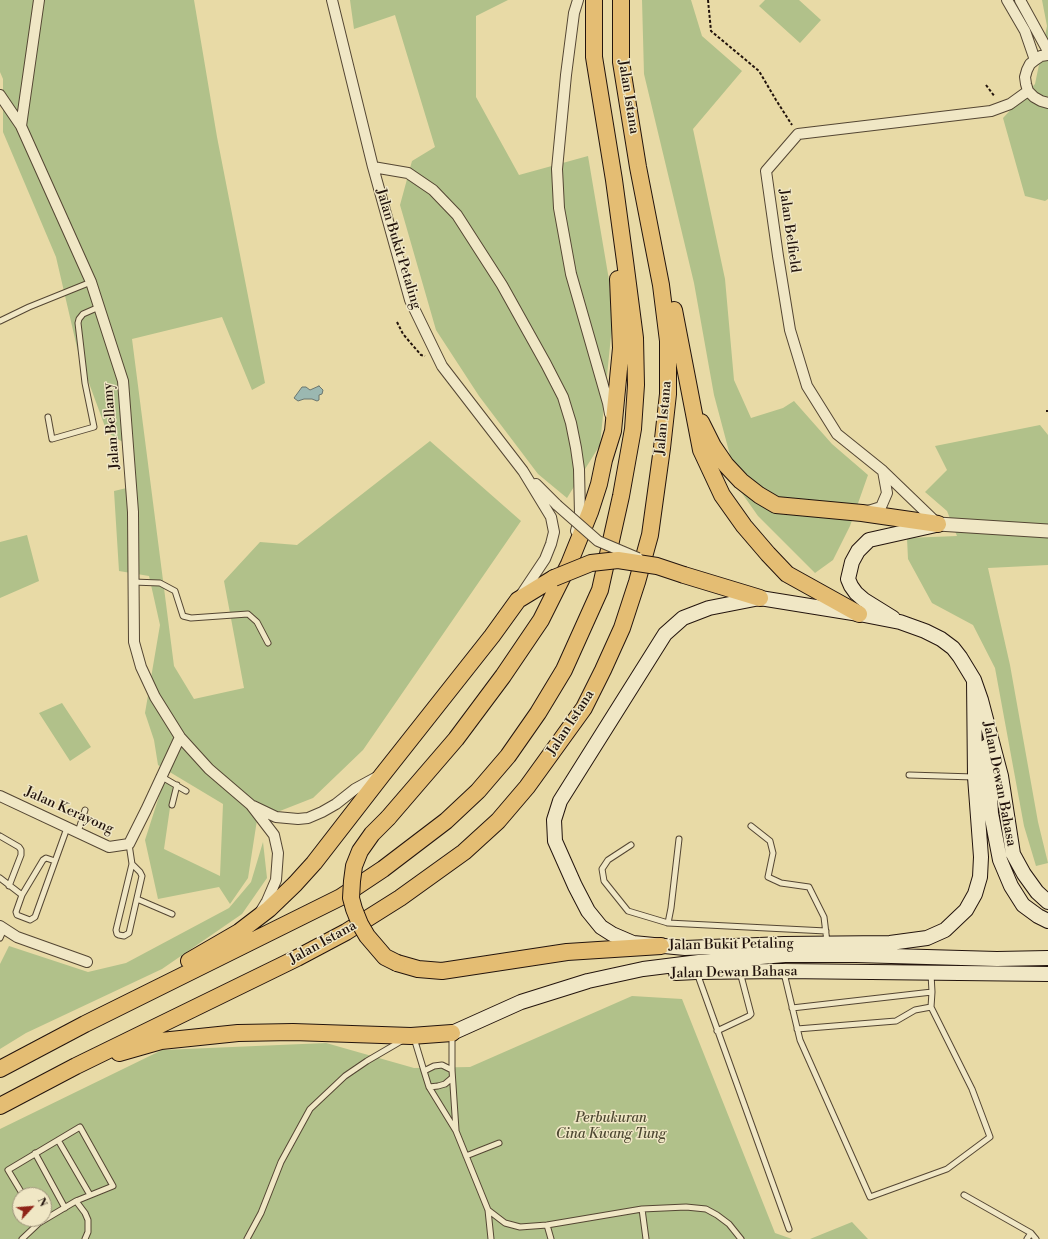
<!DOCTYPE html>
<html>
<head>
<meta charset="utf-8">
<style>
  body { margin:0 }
  #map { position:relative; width:1048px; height:1239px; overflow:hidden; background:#e8daa6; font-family:"Libre Bodoni",serif }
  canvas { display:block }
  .north { position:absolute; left:12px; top:1187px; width:40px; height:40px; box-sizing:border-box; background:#f0e7c5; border:1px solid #9e937b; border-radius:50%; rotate:64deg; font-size:11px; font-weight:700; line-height:16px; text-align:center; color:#23140d }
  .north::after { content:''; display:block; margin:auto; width:14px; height:18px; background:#8f2418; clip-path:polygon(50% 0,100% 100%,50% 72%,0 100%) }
</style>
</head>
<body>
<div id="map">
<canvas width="1048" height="1239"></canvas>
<div class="north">N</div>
</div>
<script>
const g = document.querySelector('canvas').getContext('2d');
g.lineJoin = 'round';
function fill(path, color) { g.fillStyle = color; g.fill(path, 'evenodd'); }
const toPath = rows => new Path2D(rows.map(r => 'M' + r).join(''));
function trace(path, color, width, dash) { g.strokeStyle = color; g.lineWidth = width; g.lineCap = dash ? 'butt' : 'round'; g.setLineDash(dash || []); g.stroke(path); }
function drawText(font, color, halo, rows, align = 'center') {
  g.font = font + ' "Libre Bodoni",serif'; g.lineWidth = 3; g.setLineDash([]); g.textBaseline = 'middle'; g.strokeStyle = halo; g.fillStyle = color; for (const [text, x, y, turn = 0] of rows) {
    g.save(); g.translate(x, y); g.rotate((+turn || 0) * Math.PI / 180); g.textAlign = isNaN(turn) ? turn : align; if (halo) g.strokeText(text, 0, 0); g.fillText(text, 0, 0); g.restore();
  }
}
const green = toPath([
  [0,0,194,0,217,137,265,383,252,390,222,317,132,339,174,666,194,699,244,688,224,581,260,542,297,545,430,441,521,521,363,750,313,798,257,820,248,878,230,904,219,887,158,899,145,840,164,781,173,787,164,849,220,876,223,804,158,765,154,740,145,713,160,625,149,576,119,571,114,491,131,487,129,446,107,432,79,356,56,257,3,132,3,79,0,72],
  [350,0,508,0,476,16,476,97,519,175,588,156,609,280,612,326,600,445,567,498,538,474,479,396,436,330,400,205,412,161,435,147,395,15,354,29],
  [642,0,691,0,702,36,742,71,693,129,725,279,734,380,751,418,783,408,794,401,832,444,868,475,850,526,833,560,815,573,758,516,739,489,714,395,694,283,644,74],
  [765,0,799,0,821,20,800,43,759,6],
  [1042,0,1048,0,1048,199,1045,201,1025,196,1003,118,1035,84,1047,26],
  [1040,425,1048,435,1048,565,988,568,1010,665,1038,822,1048,863,1036,866,1024,826,995,668,973,625,932,603,908,559,907,538,957,536,947,511,925,492,947,470,935,446],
  [27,535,39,581,0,598,0,542],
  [62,703,91,747,70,761,39,713],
  [263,842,267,878,242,914,162,969,26,1033,0,1049,0,964,9,946,88,972,126,963,229,908,251,882],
  [632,996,682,999,775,1233,792,1239,0,1239,0,1129,162,1050,326,1043,414,1068,470,1067],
  [20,1195,44,1195,44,1219,20,1219],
  [852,1222,868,1239,810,1239]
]);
const water = toPath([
  [319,386,323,390,322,394,319,395,319,400,317,401,312,399,304,399,298,401,294,398,302,387,306,387,310,390,319,386]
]);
const path = toPath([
  [708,0,711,31,759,71,776,100,792,125],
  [986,85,995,97],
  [397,322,403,334,421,355,425,356],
  [1046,411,1048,411]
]);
const service = toPath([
  [0,321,29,307,91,282],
  [48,417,52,439,94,427,85,383,78,323,79,319,83,314,99,307],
  [133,582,160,583,175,591,183,616,191,618,248,614,257,622,268,643],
  [909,775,974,777],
  [162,777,186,791],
  [172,805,177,785],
  [751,826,770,841,773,853,768,877,781,883,809,887,824,917,827,942],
  [78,832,85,810],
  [0,836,19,847,21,850,21,855,9,886],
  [129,844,132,864,116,930,117,934,119,935,124,936,129,933,142,876,140,872,132,864],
  [631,845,608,860,602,869,604,881,628,911,668,923,826,931],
  [55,861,46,858,43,860,22,895,16,912,17,915,30,920,35,917,67,828],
  [0,878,22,895],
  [137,899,172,914],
  [668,923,671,908,679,839],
  [0,938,4,929],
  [697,973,789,1229],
  [784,973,800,1040,870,1197,947,1169,990,1137,972,1089,931,1007,932,992,931,974],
  [792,1008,932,992],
  [797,1029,896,1021,915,1010,931,1007],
  [717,1031,749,1016,751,1014,740,972],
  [452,1034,452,1070,456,1130],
  [414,1038,424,1071,429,1087,456,1131,488,1210,491,1239],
  [424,1071,434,1066,442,1065,452,1070],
  [429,1087,438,1086,445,1084,452,1078],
  [58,1140,90,1195],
  [35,1153,65,1208],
  [466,1156,499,1143],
  [964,1195,1031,1233,1036,1239],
  [76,1201,85,1213,88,1220,88,1232,85,1239],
  [642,1209,646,1239],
  [488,1210,505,1223,520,1227,547,1225,642,1209,686,1207,706,1209,717,1215,729,1224,741,1239],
  [547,1225,551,1239],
  [22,1239,39,1223,76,1201,113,1186,80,1127,8,1170,23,1195],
  [247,1239,261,1213,281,1162,310,1109,345,1076,367,1061,403,1040],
  [1027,1239,1031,1233]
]);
const minor = toPath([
  [39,0,21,126,91,282,123,381,133,512,134,642,141,667,155,697,180,737,209,769,251,805,274,835,278,853,276,880,267,901,261,911],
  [332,0,373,167,410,300,442,366,523,471,551,517,554,532,551,544,545,559,521,595],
  [578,0,574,13,566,75,557,169,559,208,571,274,608,403,610,414],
  [1007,0,1025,31,1035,60],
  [1020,0,1048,51],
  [1048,55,1041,56,1035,60,1030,64,1027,70,1025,77,1026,84,1028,91,1034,97,1041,101,1048,103],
  [0,95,21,126],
  [373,167,408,173,433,190,457,215,502,285,546,364,563,397,571,423,576,448,579,469,580,515,576,531],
  [536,484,557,505],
  [868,511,881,507,887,493,883,471],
  [937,523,883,471,837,434,807,386,790,330,778,256,766,171,798,134,991,111,1010,104,1028,91],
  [0,796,109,847,129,844,146,810,180,737],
  [253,806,276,817,298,819,308,818,322,812,336,804,355,789,377,777],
  [0,926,17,937,87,962]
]);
const tertiary = toPath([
  [938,524,1048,531]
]);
const secondary = toPath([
  [893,618,864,600,856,593,851,586,848,579,852,562,858,551,869,540,936,525],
  [974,680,975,777,981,857,980,877,975,894,966,910,945,930,927,938,890,943,784,944,685,948,633,943,612,934,601,927,588,911,575,886,555,841,554,820,560,801,665,634,683,618,709,608,760,598,859,614,900,622,925,631,941,639,953,648,960,657,974,680,981,700,1001,776,1013,854,1024,874,1037,892,1048,902],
  [987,746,991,813,1000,860,1011,886,1023,905,1038,916,1048,921],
  [676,973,696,972,783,971,1048,974],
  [452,1033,521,1002,588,981,643,969,699,962,785,955,856,955,997,959,1048,958]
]);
const primary = toPath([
  [674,310,701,450,722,495,744,526,768,554,787,574,859,614],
  [701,422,713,446,726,465,741,481,759,495,776,505,862,513,938,524],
  [684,575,760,598],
  [388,818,456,739,503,676,541,620,569,564,590,512,599,484,604,460,613,431,621,348,618,279],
  [189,961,239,932,269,909,295,884,314,863,383,774,492,636,518,600,554,578],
  [397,963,418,969,442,971,567,952,661,946],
  [119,1053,161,1041,238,1033,293,1032,411,1036,452,1033],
  [0,1069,85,1024,341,897,383,869,446,821,478,791,508,756,538,713,564,670,600,590,621,496,633,429,636,385,635,338,625,261,614,180,594,57,594,0],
  [0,1106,76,1066,297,958,346,932,400,898,464,852,498,821,527,787,584,708,603,670,622,628,637,582,650,535,662,448,668,394,668,341,661,285,638,167,621,62,621,0]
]);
const minorBridge = toPath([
  [557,505,598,541,638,558]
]);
const primaryBridge = toPath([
  [554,578,591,563,618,560,657,566,684,575],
  [388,818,372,834,360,851,354,866,352,881,351,898,354,909,360,924,367,936,385,957,397,963]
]);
const streetNames = [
  ["Jalan Istana",628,97,81],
  ["Jalan Belfield",789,231,82],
  ["Jalan Bukit Petaling",398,249,73],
  ["Jalan Istana",664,418,-85],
  ["Jalan Bellamy",112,426,-95],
  ["Jalan Istana",571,723,-57],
  ["Jalan Dewan Bahasa",999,784,79],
  ["Jalan Kerayong",69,811,24],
  ["Jalan Istana",323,943,-29],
  ["Jalan Bukit Petaling",731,945,-1],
  ["Jalan Dewan Bahasa",734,973,-1]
];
const parkNames = [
  ["Perbukuran",611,1119],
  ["Cina Kwang Tung",611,1135]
];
fill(green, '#b1c18a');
fill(water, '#9bb8b1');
trace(water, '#6b766f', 1);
trace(service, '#544633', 7);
trace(minor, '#544633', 12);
trace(tertiary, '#544633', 15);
trace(secondary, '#23140d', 16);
trace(primary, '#23140d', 18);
trace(path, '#23140d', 2, [3, 2]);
trace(service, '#f0e7c5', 5);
trace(minor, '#f0e7c5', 10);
trace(tertiary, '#f0e7c5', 13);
trace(secondary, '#f0e7c5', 14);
trace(primary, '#e4bd73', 16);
trace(minorBridge, '#544633', 12, []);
trace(primaryBridge, '#23140d', 18, []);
trace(minorBridge, '#f0e7c5', 10);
trace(primaryBridge, '#e4bd73', 16);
drawText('14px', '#23140d', '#f0e7c5', streetNames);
drawText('italic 14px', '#4e4832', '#f0e7c5', parkNames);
</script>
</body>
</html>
